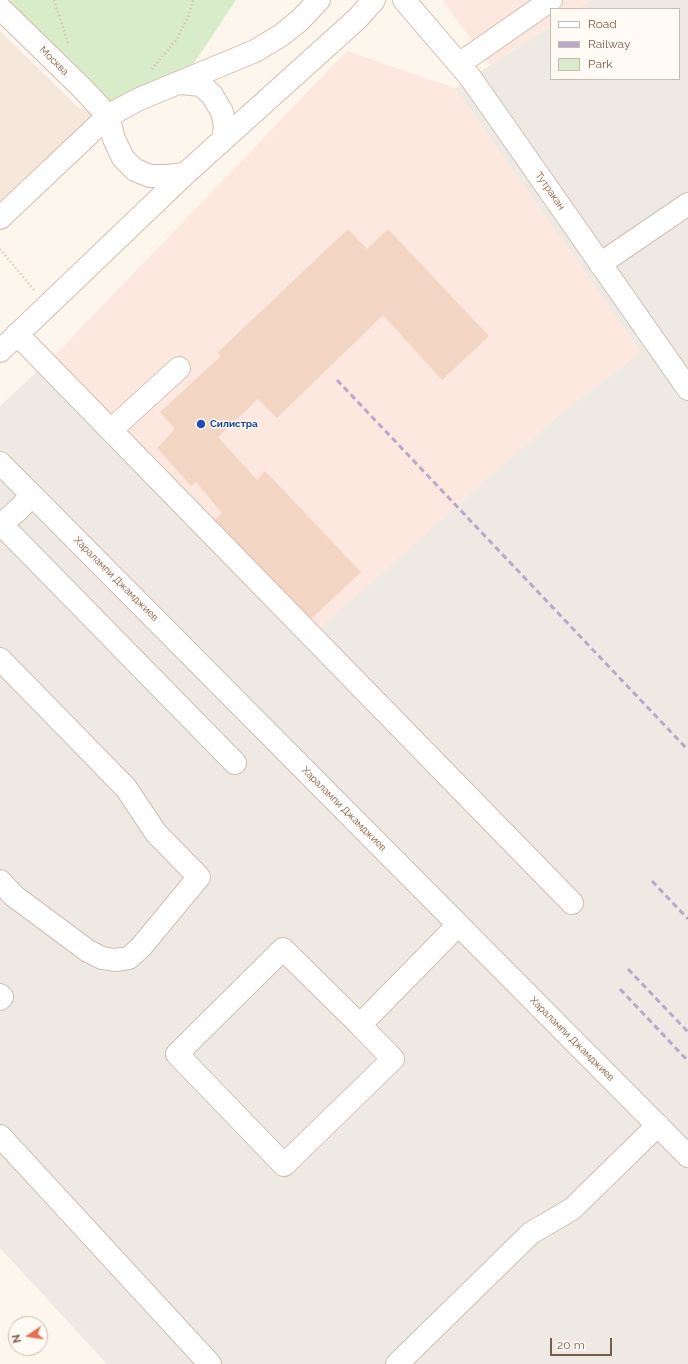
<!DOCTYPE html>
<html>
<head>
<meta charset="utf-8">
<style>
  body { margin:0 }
  #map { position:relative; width:688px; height:1364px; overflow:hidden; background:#fdf6ec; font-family:Raleway,sans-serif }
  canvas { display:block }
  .legend { position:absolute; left:550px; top:8px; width:130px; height:72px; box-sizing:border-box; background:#fffaf3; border:1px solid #cabbb1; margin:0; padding:5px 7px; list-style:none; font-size:12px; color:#7a5c4d }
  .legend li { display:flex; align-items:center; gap:8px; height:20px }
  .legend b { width:20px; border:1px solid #cabbb1 }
  .north { position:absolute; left:8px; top:1316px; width:40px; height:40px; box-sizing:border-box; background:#fffaf3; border:1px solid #cabbb1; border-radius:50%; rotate:257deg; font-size:11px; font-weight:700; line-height:16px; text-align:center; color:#7a5c4d }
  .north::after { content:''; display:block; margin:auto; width:14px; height:18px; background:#e76f51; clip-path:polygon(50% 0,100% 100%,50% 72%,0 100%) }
  .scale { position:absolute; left:550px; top:1338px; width:62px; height:18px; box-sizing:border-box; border:2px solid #7a5c4d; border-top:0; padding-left:5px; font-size:12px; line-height:14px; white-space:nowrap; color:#7a5c4d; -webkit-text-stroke:3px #fffaf3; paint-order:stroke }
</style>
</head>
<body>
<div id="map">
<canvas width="688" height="1364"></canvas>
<ul class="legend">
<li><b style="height:5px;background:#fff"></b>Road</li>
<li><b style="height:5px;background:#b9a8c9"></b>Railway</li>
<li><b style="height:11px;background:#d8ecc9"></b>Park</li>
</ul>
<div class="north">N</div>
<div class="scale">20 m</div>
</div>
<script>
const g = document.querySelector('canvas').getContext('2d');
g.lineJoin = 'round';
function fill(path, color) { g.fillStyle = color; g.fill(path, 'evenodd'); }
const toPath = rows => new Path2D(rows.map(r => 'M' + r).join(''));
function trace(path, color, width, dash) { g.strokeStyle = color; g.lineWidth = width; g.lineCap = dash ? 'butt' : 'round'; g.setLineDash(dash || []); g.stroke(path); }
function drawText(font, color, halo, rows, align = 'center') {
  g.font = font + ' Raleway,sans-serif'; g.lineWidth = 3; g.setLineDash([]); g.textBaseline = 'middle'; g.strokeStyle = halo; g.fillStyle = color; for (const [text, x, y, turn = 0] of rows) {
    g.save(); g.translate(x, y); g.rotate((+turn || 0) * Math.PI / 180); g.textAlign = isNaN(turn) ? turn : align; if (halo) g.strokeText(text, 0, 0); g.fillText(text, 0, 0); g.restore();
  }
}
const residential = toPath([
  [0,31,79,108,108,116,0,218]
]);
const commercial = toPath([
  [442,0,592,0,577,9,551,9,551,26,490,65],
  [347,51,455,88,641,352,560,414,318,631,54,356]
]);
const industrial = toPath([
  [592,0,688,0,688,1364,107,1364,0,1248,0,406,54,356,318,630,560,414,641,352,455,88,551,26,551,79,679,79,679,9,577,9]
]);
const green = toPath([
  [0,0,236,0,181,83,108,116]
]);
const building = toPath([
  [348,229,367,249,388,229,489,336,442,380,383,315,277,418,258,399,218,437,257,480,265,471,361,572,309,621,213,521,222,513,196,482,191,486,157,448,175,429,160,412,221,356,217,353]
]);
const path = toPath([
  [54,0,68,43],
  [152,69,177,39,189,15,193,0],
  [0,249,34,290]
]);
const minor = toPath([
  [404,0,470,77,688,389],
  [0,8,83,89,108,116,114,139,123,158,135,170,150,176,167,176,185,174],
  [459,64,551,0],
  [181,83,201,85,212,95,222,112,225,126,223,140],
  [0,218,108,116,137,100,255,51,280,36,299,21,319,0],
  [600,264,688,204],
  [17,334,572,903],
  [0,351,185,174,358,18,374,0],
  [111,430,179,368],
  [0,463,688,1156],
  [0,523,235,763],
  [0,525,18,510,32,495],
  [0,659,126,788,156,833,199,877,141,947,129,958,115,960,102,958,88,951,14,896,0,881],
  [0,995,2,997,0,999],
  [360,1025,283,949,177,1054,284,1165,393,1059,360,1025,458,925],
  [0,1136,210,1364],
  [397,1364,531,1233,572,1209,658,1125]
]);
const rail = toPath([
  [337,380,688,750],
  [652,881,688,919],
  [628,969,688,1032],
  [620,989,688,1061]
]);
const markers = [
  [201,424,5,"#1a4fb4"]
];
const streetNames = [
  ["Москва",54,61,45],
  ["Тутракан",550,191,55],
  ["Харалампи Джамджиев",116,579,45],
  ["Харалампи Джамджиев",344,809,45],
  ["Харалампи Джамджиев",572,1039,45]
];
const transitNames = [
  ["Силистра",210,424]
];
fill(residential, '#f5e8da');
fill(commercial, '#fde8e0');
fill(industrial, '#efe9e4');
fill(green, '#d8ecc9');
fill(building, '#f3d5c3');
trace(minor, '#d1beb0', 24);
trace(path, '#d9b8a5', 2.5, [1, 3]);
trace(minor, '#fff', 22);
trace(rail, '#b9a8c9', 3, [6, 4]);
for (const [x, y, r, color] of markers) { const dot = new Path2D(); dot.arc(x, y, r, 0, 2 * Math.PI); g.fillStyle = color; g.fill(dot); trace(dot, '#fffaf3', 1.5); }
drawText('10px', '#7a5c4d', '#fffaf3', streetNames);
drawText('bold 10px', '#164399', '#fffaf3', transitNames, 'left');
</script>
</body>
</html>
